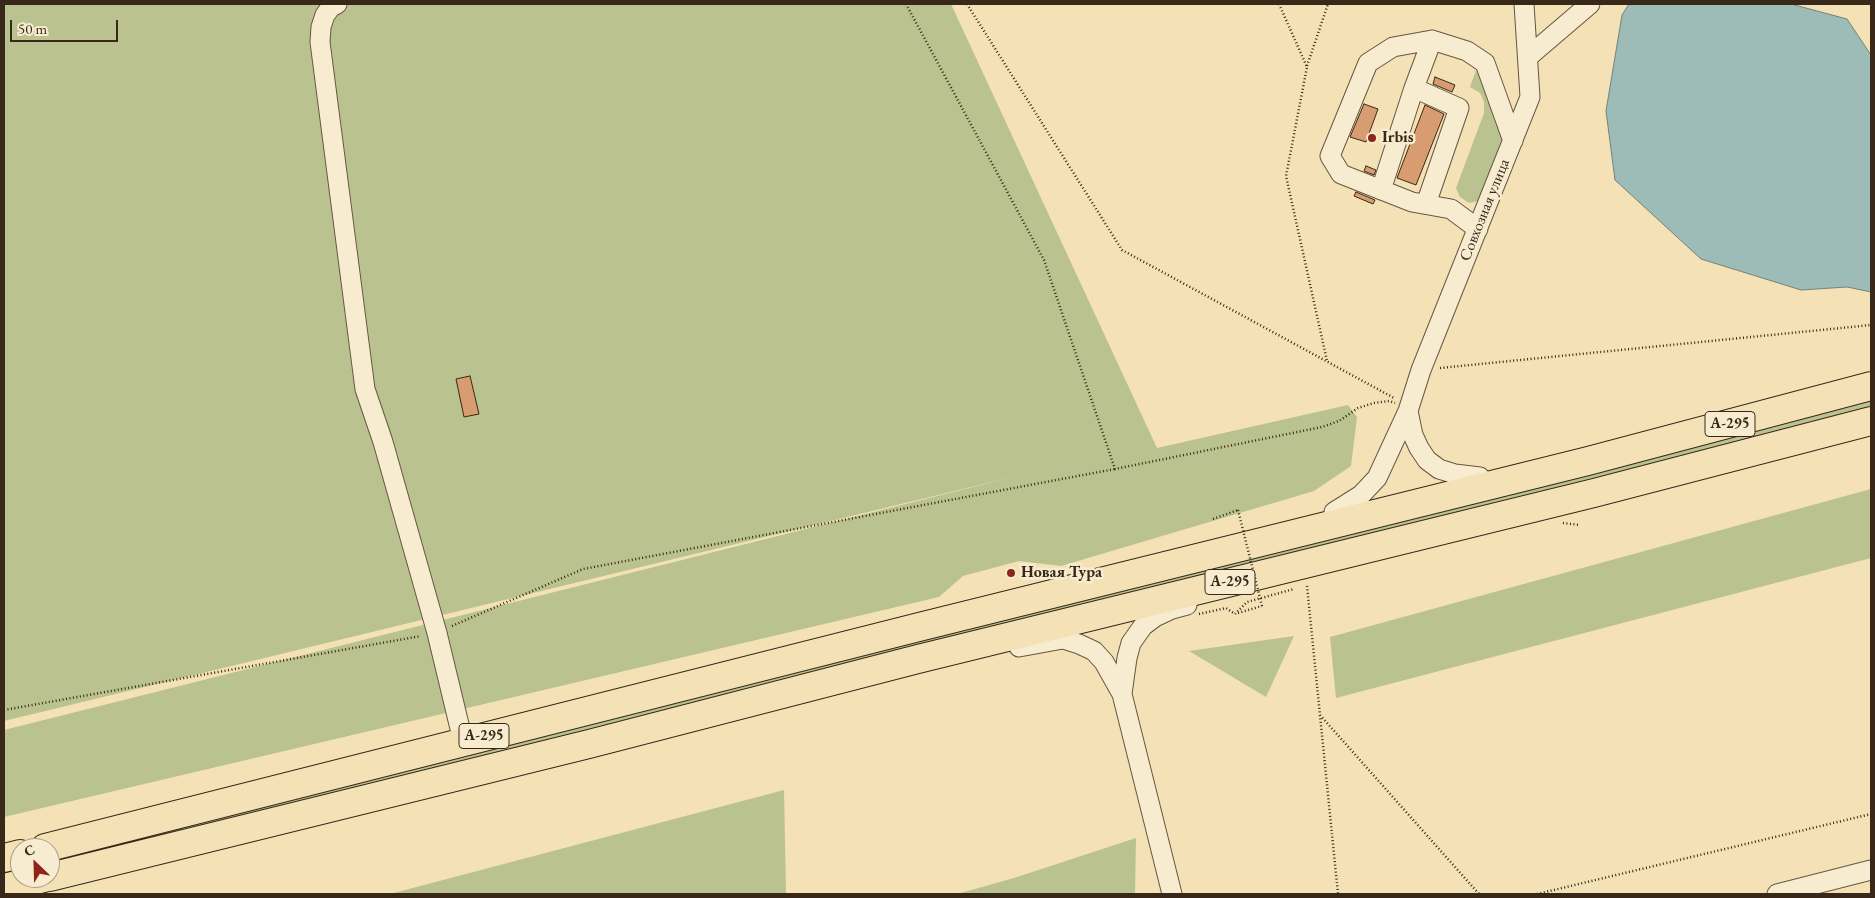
<!DOCTYPE html>
<html>
<head>
<meta charset="utf-8">
<style>
  body { margin:0 }
  #map { position:relative; width:1875px; height:898px; overflow:hidden; background:#f4e2b6; font-family:"EB Garamond",serif }
  canvas { display:block }
  .frame { position:absolute; inset:0; border:5px solid #372819; pointer-events:none }
  .north { position:absolute; left:10px; top:838px; width:50px; height:50px; box-sizing:border-box; background:#f8ecd0; border:1px solid #ab9e87; border-radius:50%; rotate:336deg; font-size:14px; font-weight:700; line-height:20px; text-align:center; color:#372819 }
  .north::after { content:''; display:block; margin:auto; width:18px; height:22px; background:#8f2418; clip-path:polygon(50% 0,100% 100%,50% 72%,0 100%) }
  .scale { position:absolute; left:10px; top:20px; width:108px; height:22px; box-sizing:border-box; border:2px solid #372819; border-top:0; padding-left:6px; font-size:15px; line-height:18px; white-space:nowrap; color:#372819; -webkit-text-stroke:4px #f8ecd0; paint-order:stroke }
</style>
</head>
<body>
<div id="map">
<canvas width="1875" height="898"></canvas>
<div class="frame"></div>
<div class="north">С</div>
<div class="scale">50 m</div>
</div>
<script>
const g = document.querySelector('canvas').getContext('2d');
g.lineJoin = 'round';
function fill(path, color) { g.fillStyle = color; g.fill(path, 'evenodd'); }
const toPath = rows => new Path2D(rows.map(r => 'M' + r).join(''));
function trace(path, color, width, dash) { g.strokeStyle = color; g.lineWidth = width; g.lineCap = dash ? 'butt' : 'round'; g.setLineDash(dash || []); g.stroke(path); }
function drawText(font, color, halo, rows, align = 'center') {
  g.font = font + ' "EB Garamond",serif'; g.lineWidth = 5; g.setLineDash([]); g.textBaseline = 'middle'; g.strokeStyle = halo; g.fillStyle = color; for (const [text, x, y, turn = 0] of rows) {
    g.save(); g.translate(x, y); g.rotate((+turn || 0) * Math.PI / 180); g.textAlign = isNaN(turn) ? turn : align; if (halo) g.strokeText(text, 0, 0); g.fillText(text, 0, 0); g.restore();
  }
}
const green = toPath([
  [4,4,951,4,1157,448,1348,405,1357,417,1351,466,1314,491,1061,566,1019,561,963,576,939,597,4,817,4,730,1017,476,4,721],
  [1476,70,1492,100,1501,125,1502,144,1478,201,1469,203,1460,197,1456,188,1484,113,1484,102,1480,93,1470,87],
  [1871,400,1871,409,1174,582,50,866,50,858],
  [1871,489,1871,558,1336,698,1330,637],
  [1294,636,1266,697,1189,651],
  [784,790,786,894,390,894],
  [1136,838,1135,894,957,894,1014,878]
]);
const water = toPath([
  [1629,4,1791,4,1847,19,1871,55,1871,292,1847,287,1801,290,1701,259,1615,180,1606,111,1622,15,1629,4]
]);
const building = toPath([
  [1435,77,1455,85,1452,92,1433,84,1435,77],
  [1364,104,1378,109,1366,142,1350,137,1364,104],
  [1425,105,1444,114,1416,185,1397,178,1425,105],
  [1366,166,1376,170,1374,175,1364,171,1366,166],
  [1356,192,1375,200,1373,204,1354,196,1356,192],
  [470,376,479,414,464,417,456,379,470,376]
]);
const path = toPath([
  [906,4,1044,260,1115,469,1322,427,1339,421,1358,408,1374,403,1389,401,1395,403],
  [967,4,1122,250,1394,398],
  [1279,4,1307,67,1286,176,1327,361],
  [1307,66,1328,4],
  [1440,368,1871,325],
  [1213,519,1238,510],
  [1563,523,1580,525],
  [1307,586,1338,894],
  [1238,613,1262,606],
  [1199,614,1226,608,1235,614,1247,602,1294,589],
  [452,626,583,569,1115,469],
  [4,710,421,636],
  [1320,715,1479,894],
  [1537,894,1871,814]
]);
const minor = toPath([
  [337,4,331,7,325,15,321,27,320,42,365,389,383,442,437,633,463,741],
  [1528,57,1590,4],
  [1414,88,1459,108,1426,204],
  [1381,190,1414,88,1432,40],
  [1478,229,1451,209,1412,202,1341,174,1330,156,1368,63,1393,47,1432,40,1467,51,1485,63,1513,141],
  [1408,411,1413,435,1419,448,1427,460,1439,469,1455,474,1480,477],
  [1334,512,1361,495,1377,478,1408,411,1421,370,1530,97,1524,4],
  [1019,647,1063,639,1079,644,1094,651,1104,662,1122,694,1127,658,1131,643,1143,626,1155,617,1172,609,1187,605],
  [1122,694,1172,894],
  [1777,894,1871,870]
]);
const highway = toPath([
  [45,848,923,626,1588,461,1871,386],
  [4,858,20,854],
  [50,877,589,744,918,659,1594,493,1871,421],
  [4,888,44,878]
]);
const pathBridge = toPath([
  [1238,510,1262,606]
]);
const markers = [
  [1372,138,5,"#8f2418"],
  [1011,573,5,"#8f2418"]
];
const shields = [
  [1730,424,50],
  [1230,582,50],
  [484,736,50]
];
const shieldNames = [
  ["А-295",1730,424],
  ["А-295",1230,582],
  ["А-295",484,736]
];
const poiNames = [
  ["Irbis",1382,138],
  ["Новая Тура",1021,573]
];
const streetNames = [
  ["Совхозная улица",1485,210,-68]
];
fill(green, '#bac38f');
fill(water, '#9ebcb7');
trace(water, '#758178', 1);
fill(building, '#d79d71');
trace(building, '#372819', 1);
trace(minor, '#665640', 21);
trace(highway, '#372819', 30);
trace(path, '#372819', 2.5, [1, 2.5]);
trace(minor, '#f8ecd0', 19);
trace(highway, '#f4e2b6', 28);
trace(pathBridge, '#372819', 2.5, [1, 2.5]);
for (const [x, y, r, color] of markers) { const dot = new Path2D(); dot.arc(x, y, r, 0, 2 * Math.PI); g.fillStyle = color; g.fill(dot); trace(dot, '#f8ecd0', 2); }
for (const [x, y, w] of shields) { const box = new Path2D(); box.roundRect(x - w / 2, y - 12.5, w, 25, 4); g.fillStyle = '#f8ecd0'; g.fill(box); trace(box, '#372819', 1); }
drawText('bold 15px', '#372819', null, shieldNames);
drawText('bold 16px', '#372819', '#f8ecd0', poiNames, 'left');
drawText('16px', '#372819', '#f8ecd0', streetNames);
</script>
</body>
</html>
